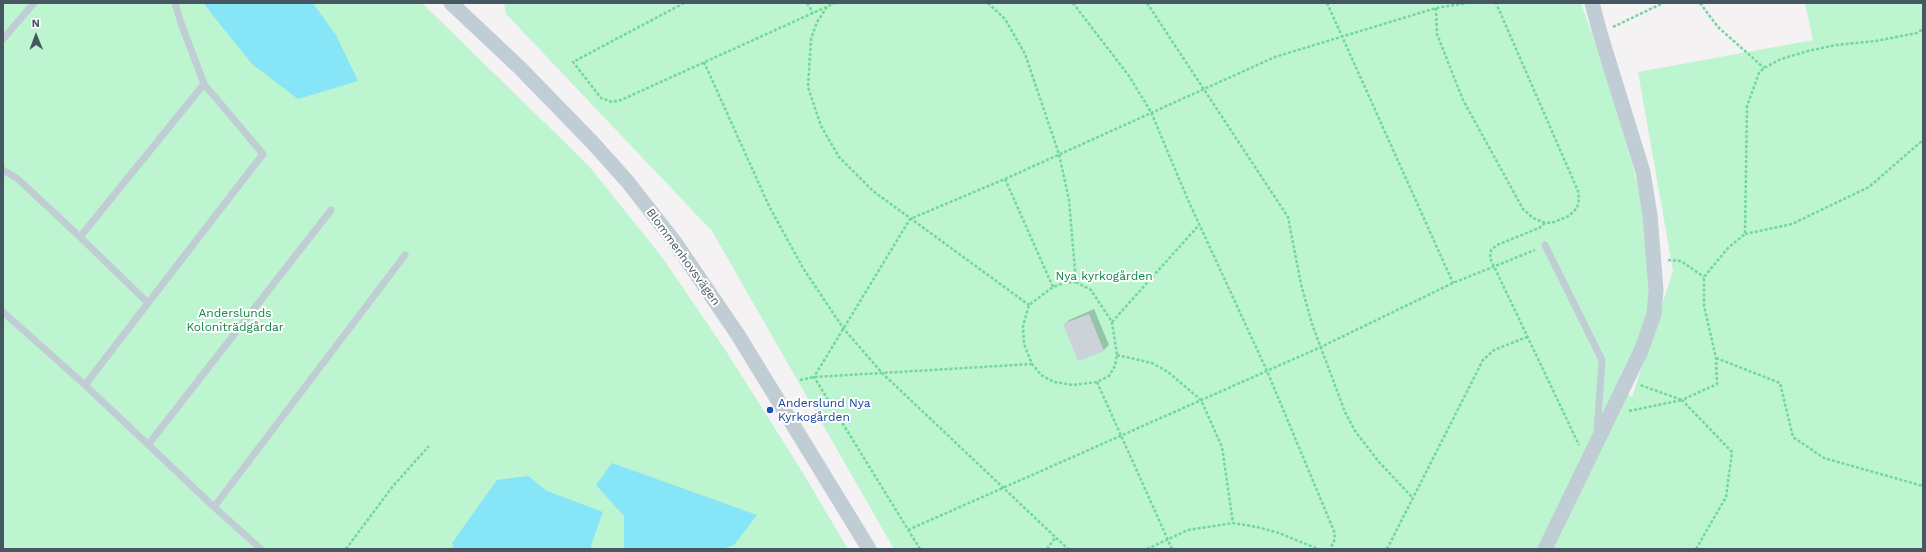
<!DOCTYPE html>
<html>
<head>
<meta charset="utf-8">
<style>
  body { margin:0 }
  #map { position:relative; width:1926px; height:552px; overflow:hidden; background:#f4f2f2; font-family:"Work Sans",sans-serif }
  canvas { display:block }
  .frame { position:absolute; inset:0; border:4px solid #475762; pointer-events:none }
  .north { position:absolute; left:16px; top:16px; width:40px; height:40px; -webkit-text-stroke:3px #fff; paint-order:stroke; rotate:359deg; font-size:11px; font-weight:700; line-height:16px; text-align:center; color:#475762 }
  .north::after { content:''; display:block; margin:auto; width:14px; height:18px; background:#475762; clip-path:polygon(50% 0,100% 100%,50% 72%,0 100%) }
</style>
</head>
<body>
<div id="map">
<canvas width="1926" height="552"></canvas>
<div class="frame"></div>
<div class="north">N</div>
</div>
<script>
const g = document.querySelector('canvas').getContext('2d');
g.lineJoin = 'round';
function fill(path, color) { g.fillStyle = color; g.fill(path, 'evenodd'); }
const toPath = rows => new Path2D(rows.map(r => 'M' + r).join(''));
function trace(path, color, width, dash) { g.strokeStyle = color; g.lineWidth = width; g.lineCap = dash ? 'butt' : 'round'; g.setLineDash(dash || []); g.stroke(path); }
function drawText(font, color, halo, rows, align = 'center') {
  g.font = font + ' "Work Sans",sans-serif'; g.lineWidth = 4; g.setLineDash([]); g.textBaseline = 'middle'; g.strokeStyle = halo; g.fillStyle = color; for (const [text, x, y, turn = 0] of rows) {
    g.save(); g.translate(x, y); g.rotate((+turn || 0) * Math.PI / 180); g.textAlign = isNaN(turn) ? turn : align; if (halo) g.strokeText(text, 0, 0); g.fillText(text, 0, 0); g.restore();
  }
}
const green = toPath([
  [3,3,203,3,208,11,336,35,313,3,422,3,588,165,662,257,726,351,803,473,848,549,3,549],
  [504,3,1581,3,1605,71,1633,167,1643,211,1649,295,1646,322,1618,388,1632,397,1673,271,1638,72,1813,40,1805,3,1923,3,1923,549,894,549,712,231,506,14]
]);
const water = toPath([
  [203,3,313,3,336,35,358,81,298,99,252,64],
  [612,463,757,515,734,545,722,549,624,549,624,516,596,485],
  [528,476,547,491,603,512,591,545,592,549,454,549,452,543,497,480]
]);
const shadow = toPath([
  [1094,309,1109,345,1104,350,1079,360,1064,325,1069,320]
]);
const building = toPath([
  [1089,314,1104,351,1078,361,1063,324]
]);
const path = toPath([
  [684,3,573,62,601,98,612,102,621,100,835,3],
  [807,3,813,13],
  [988,3,1005,19,1025,54,1059,154,1069,200,1076,282],
  [1073,3,1129,76,1151,112,1188,200,1267,371,1334,531,1335,539,1330,549],
  [1147,3,1288,217,1301,284,1312,324,1345,412,1355,431,1379,462,1412,497],
  [1327,3,1453,283],
  [1700,3,1718,27,1764,68],
  [827,7,817,22,811,39,808,87,821,126,839,157,873,191,1029,305],
  [1436,8,1437,34,1463,100,1523,209,1533,218,1545,223,1554,222,1569,216,1577,208,1579,199,1578,191,1496,3],
  [1613,27,1663,3],
  [704,62,769,206,803,268,843,328,882,373,1068,549],
  [1005,179,1053,287],
  [1545,223,1539,228,1497,245,1491,250,1490,258,1579,445],
  [1745,234,1792,224,1869,187,1923,140],
  [1668,260,1681,261,1704,277],
  [1076,282,1091,290,1112,322,1117,355,1115,366,1109,376,1097,382,1073,385,1054,382,1041,375,1032,364,1024,344,1023,326,1029,305,1053,287,1064,283,1076,282],
  [1112,322,1199,225],
  [1117,355,1152,363,1168,372,1201,400,1222,447,1233,523],
  [1716,358,1780,383,1793,437,1824,458,1923,486],
  [800,380,814,377,1032,364],
  [1097,382,1172,549],
  [1629,411,1682,400,1640,385],
  [908,530,1321,347,1453,283,1535,250],
  [346,549,393,486,429,446],
  [920,549,814,377,910,219,1005,179,1275,57,1436,8,1467,3],
  [1047,549,1055,538],
  [1147,549,1188,530,1233,523,1257,527,1279,533,1318,549],
  [1387,549,1483,360,1494,350,1527,337],
  [1696,549,1726,497,1732,452,1682,400,1717,384,1716,358,1704,306,1704,277,1728,248,1745,234,1747,106,1759,73,1764,68,1781,59,1808,51,1836,45,1876,41,1917,33,1923,29]
]);
const service = toPath([
  [3,39,34,3],
  [3,170,18,179,80,237,148,303,85,385],
  [80,237,204,84],
  [1545,245,1602,360,1597,433],
  [148,303,263,154,204,84,181,23,175,3],
  [3,312,85,385,214,507,261,549],
  [148,445,331,210],
  [214,507,405,255]
]);
const minor = toPath([
  [451,3,519,67,592,142,627,181,674,241,738,335,869,549],
  [1545,549,1641,351,1654,314,1656,290,1650,215,1643,172,1600,33,1592,3]
]);
const markers = [
  [770,410,4,"#1a4fb4"]
];
const streetNames = [
  ["Blommenhovsvägen",683,257,54]
];
const parkNames = [
  ["Nya kyrkogården",1104,276],
  ["Anderslunds",235,313],
  ["Koloniträdgårdar",235,327]
];
const transitNames = [
  ["Anderslund Nya",778,403],
  ["Kyrkogården",778,417]
];
fill(green, '#bdf5d0');
fill(water, '#86e5f6');
fill(shadow, '#0003');
fill(building, '#cdd2d8');
trace(path, '#71d79f', 2.5, [3, 2]);
trace(service, '#c1cdd5', 7);
trace(minor, '#c1cdd5', 15);
for (const [x, y, r, color] of markers) { const dot = new Path2D(); dot.arc(x, y, r, 0, 2 * Math.PI); g.fillStyle = color; g.fill(dot); trace(dot, '#fff', 1.5); }
drawText('12px', '#475762', '#fff', streetNames);
drawText('12px', '#0d8743', '#fff', parkNames);
drawText('12px', '#164399', '#fff', transitNames, 'left');
</script>
</body>
</html>
